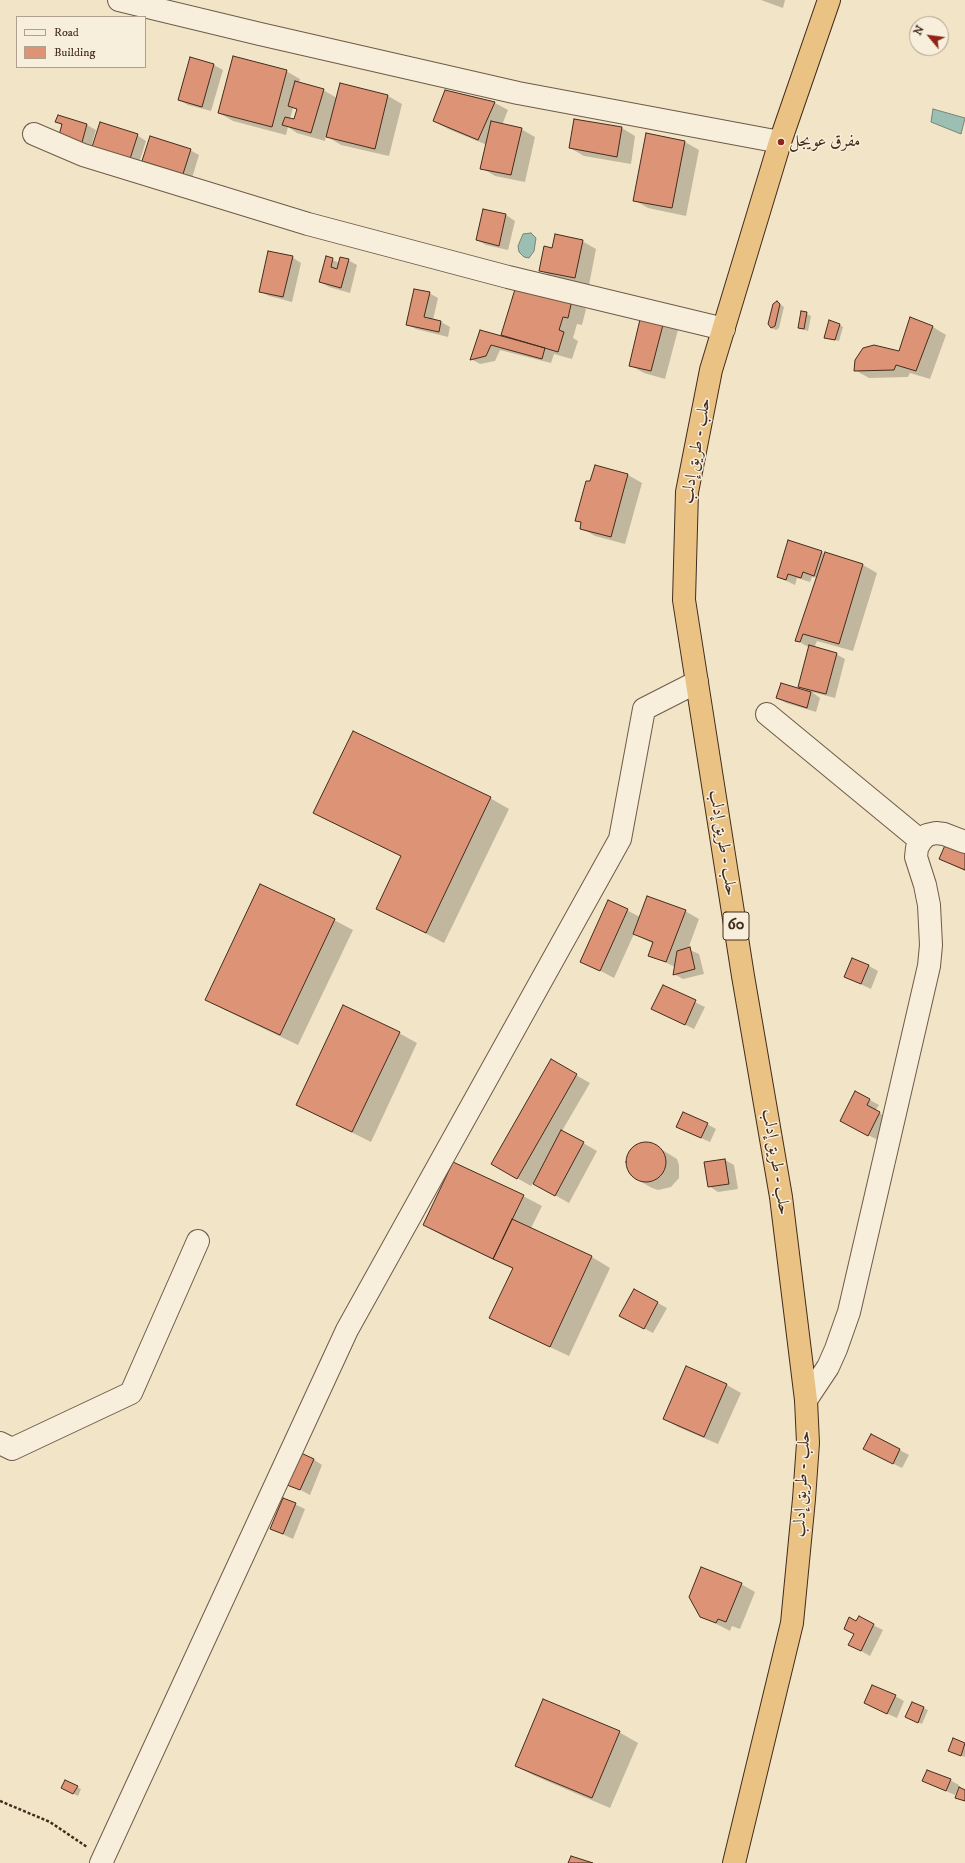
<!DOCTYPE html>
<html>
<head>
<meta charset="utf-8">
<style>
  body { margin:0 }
  #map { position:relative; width:965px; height:1863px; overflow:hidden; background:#f2e5c7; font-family:"IM FELL DW Pica",serif }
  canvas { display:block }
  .legend { position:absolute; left:16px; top:16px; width:130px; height:52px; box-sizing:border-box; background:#f7eedb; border:1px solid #afa08f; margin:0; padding:5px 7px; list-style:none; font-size:12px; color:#432c1d }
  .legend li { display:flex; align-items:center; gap:8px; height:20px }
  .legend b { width:20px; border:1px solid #afa08f }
  .north { position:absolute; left:909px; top:16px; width:40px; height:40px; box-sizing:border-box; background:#f7eedb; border:1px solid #afa08f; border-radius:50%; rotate:299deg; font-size:11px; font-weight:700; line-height:16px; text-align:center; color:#432c1d }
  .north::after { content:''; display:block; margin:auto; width:14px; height:18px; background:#8f2418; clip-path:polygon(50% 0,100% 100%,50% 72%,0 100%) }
</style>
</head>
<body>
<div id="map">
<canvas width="965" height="1863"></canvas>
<ul class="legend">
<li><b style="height:5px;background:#f7eedb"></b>Road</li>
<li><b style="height:11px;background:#dd9376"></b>Building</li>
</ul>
<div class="north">N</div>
</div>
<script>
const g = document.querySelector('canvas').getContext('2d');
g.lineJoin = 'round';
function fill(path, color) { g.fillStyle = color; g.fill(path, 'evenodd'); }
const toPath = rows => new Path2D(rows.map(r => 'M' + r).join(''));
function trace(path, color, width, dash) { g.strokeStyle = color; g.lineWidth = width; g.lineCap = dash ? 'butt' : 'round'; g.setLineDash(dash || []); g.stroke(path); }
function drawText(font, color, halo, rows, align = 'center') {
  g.font = font + ' "IM FELL DW Pica",Amiri,serif'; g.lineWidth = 3; g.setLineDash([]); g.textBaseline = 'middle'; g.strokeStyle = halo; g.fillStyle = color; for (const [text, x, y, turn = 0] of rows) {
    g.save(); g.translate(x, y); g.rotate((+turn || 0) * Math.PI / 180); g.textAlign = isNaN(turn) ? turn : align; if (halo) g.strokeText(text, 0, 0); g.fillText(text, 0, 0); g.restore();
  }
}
const water = toPath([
  [933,109,965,118,961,134,931,122,933,109],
  [531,233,536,238,534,251,529,258,524,257,519,252,518,246,523,234,531,233]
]);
const shadow = toPath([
  [761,0,785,0,783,8],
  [191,58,214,65,223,70,211,111,188,105,179,100],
  [286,71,300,79,299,83,323,90,337,98,341,84,388,96,402,104,389,156,341,145,326,136,325,141,297,133,288,127,286,135,233,121,219,113],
  [293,108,298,110,295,121,290,119],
  [495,103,508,110,502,125,521,129,535,137,525,182,495,176,482,168,487,145,448,129,434,121],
  [58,116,87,125,96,130,90,150,63,126,57,122],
  [622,128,635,136,631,164,584,156,570,148],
  [137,135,146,141,138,166,102,154],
  [685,142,699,150,686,216,648,208,634,200],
  [190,150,199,155,192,178,153,166,143,160],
  [484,210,506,215,515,221,508,250,486,245,477,240],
  [582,241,596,249,589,285,554,278,540,270,553,249],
  [292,257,301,263,292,302,269,296,260,291],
  [327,257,339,263,348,260,357,265,350,293,329,287,320,282],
  [429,293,438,298,433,320,441,322,450,327,448,337,416,329,407,324],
  [572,301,586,309,582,325,577,324,573,338,578,341,572,359,554,354,551,363,500,350,495,361,480,364,471,359,480,331,508,338,502,335],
  [777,302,784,307,779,328,776,330,771,328],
  [643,312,679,326,665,379,644,373,630,365],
  [802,312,811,316,808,331,799,328],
  [839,324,843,327,839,341,825,338],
  [933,327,946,335,930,379,910,373,908,377,869,378,855,370,900,352],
  [628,475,642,483,625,544,595,536,581,528,582,523,577,520],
  [821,552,863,565,877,573,853,651,817,641,814,648,836,654,845,659,835,698,812,692,820,698,816,712,786,703,777,698,807,690,799,686,810,648,796,640,817,578,812,577,810,582,797,578,795,585,778,577],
  [354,732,490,798,509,809,444,943,377,908,402,857,314,813],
  [965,852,965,871,940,859],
  [609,901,640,917,685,911,699,919,688,949,699,954,704,974,683,979,674,974,675,967,650,955,654,944,634,934,614,978,582,961],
  [334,920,353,930,298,1045,225,1010,207,1000],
  [869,966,878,971,871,989,845,977],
  [663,987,705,1007,694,1029,653,1009],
  [399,1033,417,1043,371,1142,297,1105],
  [551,1061,590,1083,562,1131,597,1151,569,1203,533,1183,531,1186,492,1164],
  [870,1100,879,1105,875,1111,889,1118,878,1140,850,1126],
  [707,1124,716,1129,710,1142,687,1132],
  [651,1143,677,1159,679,1165,679,1178,671,1187,658,1190,652,1188,638,1180,628,1171,626,1165,629,1152,638,1144],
  [725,1160,734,1165,738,1189,718,1192,709,1186],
  [523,1196,542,1206,531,1228,592,1257,610,1268,569,1356,509,1328,490,1318,513,1269,443,1236,424,1225],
  [634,1290,667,1308,653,1333,630,1321],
  [687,1368,727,1385,741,1393,718,1444,678,1427,664,1419],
  [871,1435,909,1455,902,1468,873,1454],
  [313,1459,322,1465,310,1495,289,1484],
  [284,1499,305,1509,293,1539,271,1529],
  [741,1584,755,1592,740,1629,732,1626,730,1631,701,1616],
  [859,1618,883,1630,870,1656,850,1645,855,1634],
  [895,1696,904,1701,897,1718,874,1708],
  [912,1703,928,1710,922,1724,910,1719],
  [619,1732,638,1743,610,1808,535,1776,516,1766],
  [954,1739,965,1744,965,1757,953,1753],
  [950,1780,959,1785,955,1795,923,1781],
  [66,1781,81,1789,78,1796,62,1788]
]);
const building = toPath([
  [233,56,287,70,272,127,218,113,233,56],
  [190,57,214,64,202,107,178,100,190,57],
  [295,81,324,89,311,133,282,125,285,117,294,119,297,109,288,106,295,81],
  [340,83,388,95,375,149,326,137,340,83],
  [445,90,495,102,478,140,433,121,445,90],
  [58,115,87,124,81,146,58,139,62,124,55,122,58,115],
  [574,119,622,127,617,157,569,148,574,119],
  [491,121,522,128,511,175,480,169,491,121],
  [100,122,138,134,129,162,91,150,100,122],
  [646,133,685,141,672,208,633,201,646,133],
  [150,136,191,149,183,174,142,161,150,136],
  [483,209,506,214,499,246,476,240,483,209],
  [555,234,583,240,575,278,539,271,544,246,552,248,555,234],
  [268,251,293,256,283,297,259,292,268,251],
  [326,256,333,258,331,267,337,269,340,257,349,259,341,288,319,282,326,256],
  [516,286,572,300,568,318,563,317,559,330,564,332,558,352,501,335,516,286],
  [414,289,430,292,424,317,441,321,439,332,406,325,414,289],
  [777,301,780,304,775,326,771,328,768,324,773,304,777,301],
  [642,311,665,317,651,371,629,366,642,311],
  [801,311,807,312,804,329,798,328,801,311],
  [910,317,933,326,916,371,896,365,894,370,854,371,855,360,863,348,874,345,899,351,910,317],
  [829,320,840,324,835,340,824,338,829,320],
  [480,330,545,348,542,359,491,345,486,356,470,360,480,330],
  [595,465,628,474,611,537,580,529,581,522,575,521,586,481,590,481,595,465],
  [788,540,822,551,814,576,803,572,801,578,788,574,786,580,777,577,788,540],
  [825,552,863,564,839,644,803,634,800,642,795,641,825,552],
  [809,645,837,653,826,694,798,687,809,645],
  [781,683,811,692,807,708,776,698,781,683],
  [353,731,491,797,426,933,376,909,401,856,313,813,353,731],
  [946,843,965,851,965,870,939,859,946,843],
  [260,884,335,919,280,1035,205,1000,260,884],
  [647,896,686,910,666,962,648,956,653,942,633,934,647,896],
  [608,900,628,909,600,971,580,962,608,900],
  [690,947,695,969,673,975,677,951,690,947],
  [852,958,869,965,861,984,844,977,852,958],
  [663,985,696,1000,685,1025,651,1009,663,985],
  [343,1005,400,1032,352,1132,296,1105,343,1005],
  [551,1059,577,1074,517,1179,491,1164,551,1059],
  [855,1091,870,1099,867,1105,880,1112,868,1136,840,1121,855,1091],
  [683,1112,708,1123,701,1138,676,1127,683,1112],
  [561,1130,584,1142,555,1196,533,1184,561,1130],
  '626 1162a20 20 0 1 1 40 0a20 20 0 1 1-40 0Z',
  [725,1159,729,1184,708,1187,704,1162,725,1159],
  [453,1162,524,1195,493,1259,423,1225,453,1162],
  [512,1219,592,1256,550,1347,489,1318,513,1268,493,1259,512,1219],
  [634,1289,658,1302,644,1329,619,1316,634,1289],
  [686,1366,727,1384,704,1437,663,1419,686,1366],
  [871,1434,900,1449,893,1464,863,1449,871,1434],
  [301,1453,314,1459,300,1490,287,1485,301,1453],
  [283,1498,296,1503,283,1534,270,1529,283,1498],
  [701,1567,742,1583,726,1622,718,1619,716,1623,700,1617,689,1597,701,1567],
  [859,1616,874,1624,861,1651,848,1645,854,1634,844,1629,849,1617,856,1621,859,1616],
  [872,1685,896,1695,887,1714,864,1703,872,1685],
  [543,1699,620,1731,592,1798,515,1766,543,1699],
  [912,1702,924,1707,918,1723,905,1717,912,1702],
  [953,1738,965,1743,961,1756,948,1751,953,1738],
  [927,1770,951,1779,946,1791,922,1781,927,1770],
  [65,1780,78,1786,73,1794,61,1788,65,1780],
  [959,1787,965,1790,965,1801,955,1798,959,1787],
  [571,1856,593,1863,568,1863,571,1856]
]);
const path = toPath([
  [0,1801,50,1822,87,1847]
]);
const minor = toPath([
  [119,0,260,34,518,93,780,142],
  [34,134,83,155,308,224,508,277,724,329],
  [767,714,921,841],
  [806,1400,828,1367,836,1349,849,1312,929,966,931,945,929,905,925,885,916,857,917,848,921,841,927,835,936,833,944,834,965,842],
  [0,1443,12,1449,131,1393,198,1241],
  [101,1863,347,1330,620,839,644,709,697,682]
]);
const highway = toPath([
  [734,1863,792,1623,804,1499,808,1443,806,1400,781,1197,743,976,684,600,687,492,711,370,780,142,829,0]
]);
const markers = [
  [781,142,4,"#8f2418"]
];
const shields = [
  [736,926,26]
];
const shieldNames = [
  ["60",736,926]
];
const poiNames = [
  ["مفرق عويجل",789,142]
];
const streetNames = [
  ["حلب - طريق إدلب",697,451,-80],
  ["حلب - طريق إدلب",722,843,81],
  ["حلب - طريق إدلب",775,1162,81],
  ["حلب - طريق إدلب",803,1484,-87]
];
fill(water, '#9bbfb3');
trace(water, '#788477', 1);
fill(shadow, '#0003');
fill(building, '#dd9376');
trace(building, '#432c1d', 1);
trace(minor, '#6f5a48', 24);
trace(highway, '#432c1d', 24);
trace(path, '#432c1d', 2.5, [3, 2]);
trace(minor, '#f7eedb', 22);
trace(highway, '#e9c284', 22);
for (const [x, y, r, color] of markers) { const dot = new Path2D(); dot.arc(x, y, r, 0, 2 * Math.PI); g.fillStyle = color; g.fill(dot); trace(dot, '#f7eedb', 1.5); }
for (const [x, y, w] of shields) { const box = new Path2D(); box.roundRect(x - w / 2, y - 14, w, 28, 3); g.fillStyle = '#f7eedb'; g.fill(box); trace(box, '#432c1d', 1); }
drawText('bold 16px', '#432c1d', null, shieldNames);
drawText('17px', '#432c1d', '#f7eedb', poiNames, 'left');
drawText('17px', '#432c1d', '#f7eedb', streetNames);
</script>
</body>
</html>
